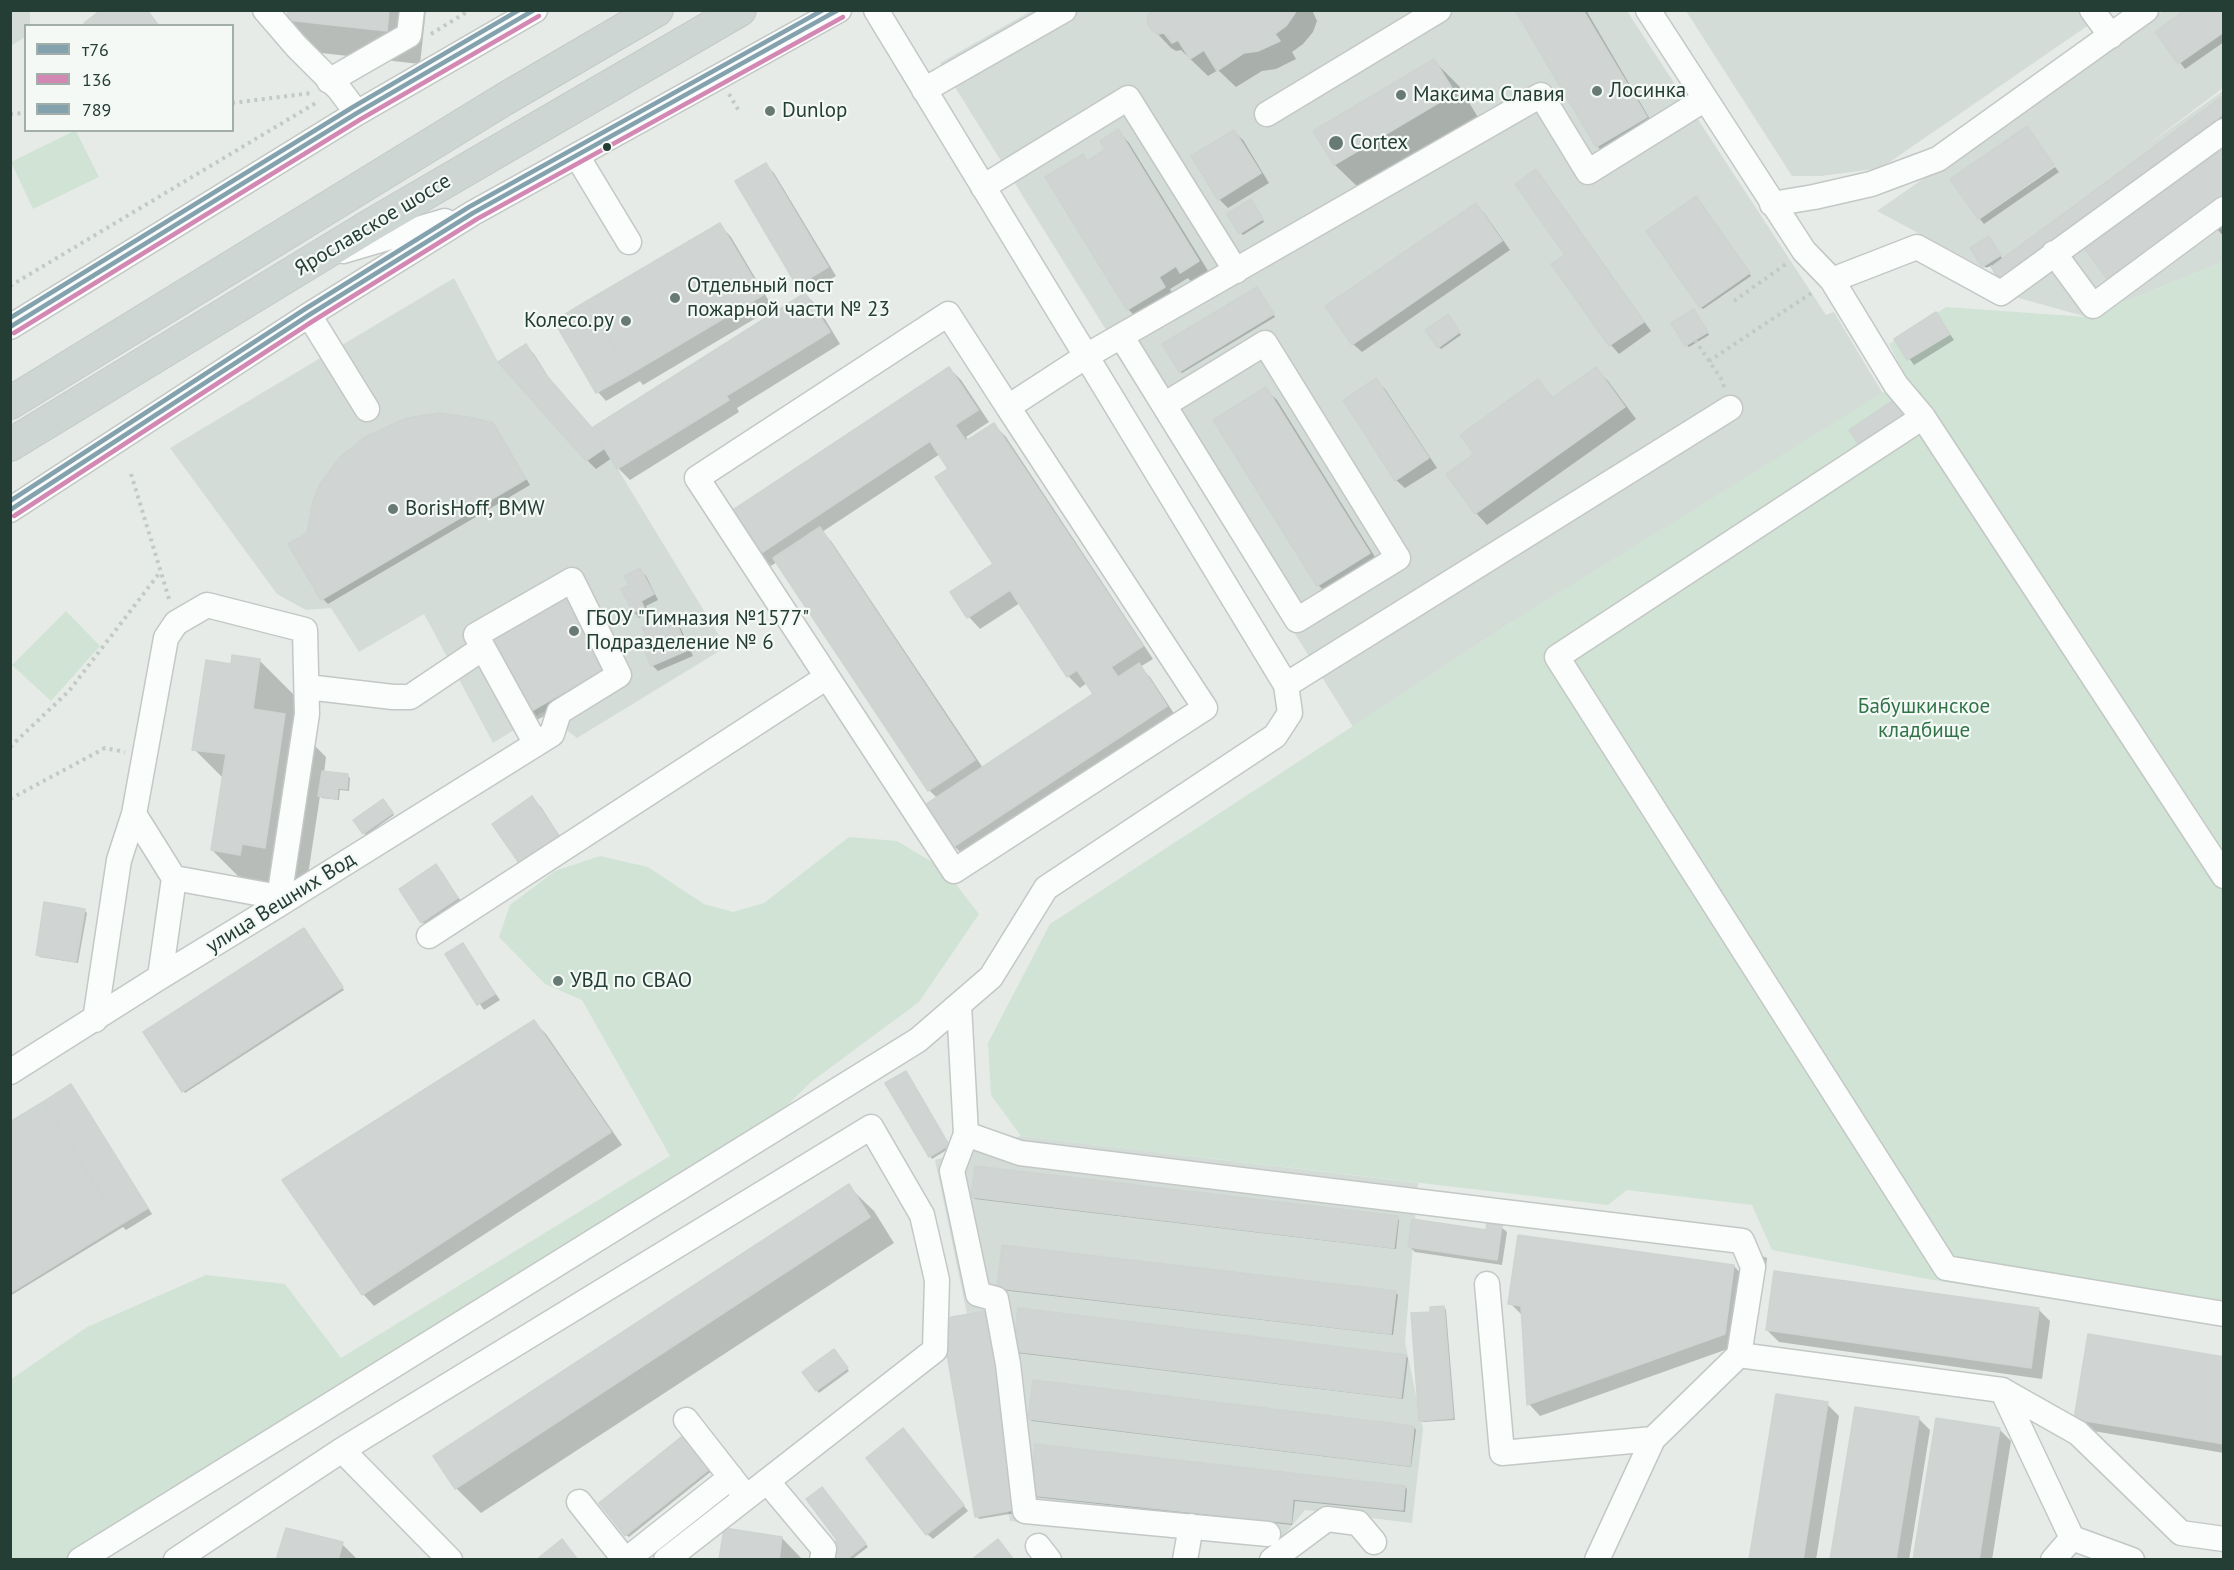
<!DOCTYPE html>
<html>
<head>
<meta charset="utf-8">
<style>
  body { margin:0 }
  #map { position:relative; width:2234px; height:1570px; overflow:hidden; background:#e6ebe8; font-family:"PT Sans",sans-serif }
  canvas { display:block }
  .frame { position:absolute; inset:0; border:12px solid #243d35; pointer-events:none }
  .legend { position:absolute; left:24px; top:24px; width:210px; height:108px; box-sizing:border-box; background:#f4f9f6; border:2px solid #a1aea9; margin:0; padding:8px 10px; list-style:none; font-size:18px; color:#243d35 }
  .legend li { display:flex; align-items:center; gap:12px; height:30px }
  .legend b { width:30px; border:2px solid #a1aea9 }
</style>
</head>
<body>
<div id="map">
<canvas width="2234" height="1570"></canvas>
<div class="frame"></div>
<ul class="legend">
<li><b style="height:8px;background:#83a2ae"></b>т76</li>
<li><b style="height:8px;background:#d387b3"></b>136</li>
<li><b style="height:8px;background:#83a2ae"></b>789</li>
</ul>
</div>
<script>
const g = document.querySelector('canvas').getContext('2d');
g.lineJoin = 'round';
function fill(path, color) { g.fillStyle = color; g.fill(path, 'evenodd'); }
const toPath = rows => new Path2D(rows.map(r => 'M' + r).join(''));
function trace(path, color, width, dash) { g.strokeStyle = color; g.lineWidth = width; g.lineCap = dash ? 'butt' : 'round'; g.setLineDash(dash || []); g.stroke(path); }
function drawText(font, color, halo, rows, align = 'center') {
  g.font = font + ' "PT Sans",sans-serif'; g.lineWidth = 4.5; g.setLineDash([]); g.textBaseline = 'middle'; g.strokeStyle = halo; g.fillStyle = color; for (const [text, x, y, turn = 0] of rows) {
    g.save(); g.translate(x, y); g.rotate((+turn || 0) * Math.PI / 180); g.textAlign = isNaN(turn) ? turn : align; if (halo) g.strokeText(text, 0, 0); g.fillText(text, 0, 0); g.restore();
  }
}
const built = toPath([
  [10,11,30,11,30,25,26,26,25,37,11,46],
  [1031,11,1627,11,1826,315,1834,312,1883,394,1509,624,1353,727,940,63],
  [1686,11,2109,11,1881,168,1821,176,1792,176],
  [2163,11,2223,11,2223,88,2146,146,2223,91,2223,262,2087,317,2001,293,1991,267,1982,267,1877,211],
  [454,278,498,362,586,461,605,448,726,647,577,738,543,712,493,743,424,614,359,652,331,608,306,610,277,594,170,448],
  [1021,1136,1418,1183,1405,1342,1423,1429,1412,1523,1305,1510,1275,1546,1010,1521,935,1160]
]);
const green = toPath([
  [74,131,76,131,99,177,33,209,11,162],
  [2223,262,2223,1327,1922,1278,1772,1250,1752,1205,1627,1190,1608,1205,1021,1136,991,1095,988,1043,1050,924,1509,624,1906,378,1889,344,1946,307,2087,317],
  [66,611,100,646,51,701,12,665],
  [849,837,897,841,944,869,979,914,919,1002,811,1082,763,1129,75,1559,11,1559,10,1380,87,1327,206,1275,285,1284,341,1358,670,1156,582,1000,545,984,499,937,510,905,555,871,600,856,648,867,704,904,733,912,764,903]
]);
const shadow = toPath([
  [289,10,426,10,420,64,321,53,288,19],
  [1155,10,1312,10,1317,21,1313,32,1303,44,1292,52,1296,59,1276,69,1262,71,1236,87,1218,70,1208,76,1181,50,1176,51,1171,48,1153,29],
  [1516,10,1586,10,1654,126,1606,155,1597,146],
  [2224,10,2224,42,2185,69,2157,32],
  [1434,61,1459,86,1479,119,1361,190,1335,165,1315,131],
  [2224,97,2224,118,2004,280,1992,265,1986,268,1984,266,1972,249,1991,241,2003,260],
  [1118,131,1129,143,1210,274,1193,284,1188,278,1170,289,1175,299,1140,321,1128,309,1082,156,1088,162,1107,150],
  [1234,132,1243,140,1269,183,1228,208,1219,199,1193,157],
  [766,165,774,173,836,276,807,293,798,285],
  [2055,167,2059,172,1984,224,1980,219],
  [1536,171,1544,180,1651,331,1619,354,1611,345,1553,265,1567,255],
  [1698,200,1751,276,1703,309,1701,307],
  [1253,204,1264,222,1243,235,1241,233],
  [1476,205,1484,213,1510,250,1362,352,1353,344],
  [720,225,731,237,773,308,643,385,640,381,606,401,598,392,556,321],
  [2224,226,2224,237,2218,230],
  [1260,291,1275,317,1182,373,1180,371],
  [805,294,817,306,840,344,737,408,739,412,630,480,618,468,612,458,596,469,587,460,526,346,534,354,554,386,592,429],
  [1696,313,1709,335,1689,347,1687,345],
  [1936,314,1954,340,1914,365,1896,340],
  [1450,319,1461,335,1441,349,1439,347],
  [949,368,961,380,989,422,966,437,969,441,994,425,1006,437,1153,659,1140,667,1150,677,1177,718,966,858,954,846,937,798,929,790,777,562,771,566,760,554],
  [940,454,950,469,995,565,952,593,969,617,980,629,1020,603,1068,676,1080,688,1087,683,1095,694,983,768,831,541,822,532],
  [1596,369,1608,381,1636,419,1487,525,1476,513,1476,454,1538,381,1554,399],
  [1376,380,1385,389,1437,468,1405,488,1396,480],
  [1265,389,1277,400,1380,565,1330,596,1318,585],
  [492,425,498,431,530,485,328,604,323,599,309,534],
  [640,570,646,576,658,600,646,606,649,613,639,618,634,612,631,586],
  [577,604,616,677,537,720,529,712],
  [664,620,670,626,676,623,681,629,693,656,658,671,652,665,648,637],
  [260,661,301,702,297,728,326,757,324,773,348,776,350,778,349,791,340,790,339,800,322,798,320,796,306,888,254,892,212,850,223,778,194,749,232,666],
  [532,798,541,807,566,846,528,871,520,862],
  [386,803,394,815,366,835,364,833],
  [436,866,463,904,428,927,422,922],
  [84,910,87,913,78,963,40,957,37,955],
  [306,932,344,990,185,1093,183,1091],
  [463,945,500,1000,484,1010,447,955],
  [534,1022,546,1034,622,1145,374,1306,363,1294],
  [908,1075,950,1148,932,1159,930,1156],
  [70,1086,76,1092,152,1214,126,1230,123,1227,10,1296,10,1123],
  [848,1186,874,1211,894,1243,481,1513,456,1488],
  [973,1197,1397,1217,1399,1220,1396,1249,975,1199],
  [1501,1227,1507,1232,1502,1265,1415,1252,1410,1247,1487,1231],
  [1760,1255,1767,1258,1766,1269,1761,1268],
  [1734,1266,1745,1278,1736,1346,1540,1416,1529,1404,1522,1315,1510,1303],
  [998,1288,1395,1292,1398,1295,1393,1335,1001,1290],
  [1444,1307,1446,1310,1455,1420,1423,1422,1420,1420,1432,1313],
  [2039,1310,2050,1321,2042,1379,1779,1342,1767,1330],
  [986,1313,988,1315,1022,1512,979,1519,977,1516],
  [1014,1350,1405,1356,1408,1358,1403,1399,1017,1353],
  [836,1354,849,1371,819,1393,804,1373],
  [2224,1358,2224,1453,2087,1430,2075,1418],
  [1827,1404,1839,1416,1816,1560,1750,1560],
  [1918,1418,1930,1430,1909,1560,1831,1560],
  [1029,1419,1414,1427,1416,1430,1411,1467,1032,1421],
  [1999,1429,2011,1441,1992,1560,1914,1560],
  [685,1436,713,1470,629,1537,626,1535],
  [909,1436,968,1511,933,1539,927,1534],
  [1405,1487,1407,1489,1405,1512,1295,1501,1292,1525,1034,1497,1031,1494],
  [825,1491,868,1547,851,1560,839,1560,839,1541],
  [782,1538,803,1560,721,1560],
  [342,1544,358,1560,279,1560]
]);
const building = toPath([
  [101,10,147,10,159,26,86,26,84,23,101,10],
  [288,10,389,10,387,31,287,20,288,10],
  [1153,10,1297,10,1286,26,1275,34,1280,41,1258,51,1244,53,1217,71,1204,50,1190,59,1178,40,1172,43,1164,33,1157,34,1152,30,1147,23,1148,15,1153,10],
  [1515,10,1583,10,1647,117,1596,147,1515,10],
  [2185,10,2224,10,2224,32,2178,64,2155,32,2185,10],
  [1434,59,1455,93,1334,165,1313,131,1434,59],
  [2224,95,2224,114,2000,279,1991,267,2224,95],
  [2027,126,2054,165,1978,219,1950,179,2027,126],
  [1118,129,1199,261,1180,273,1176,266,1159,277,1165,287,1127,310,1045,177,1083,154,1087,161,1105,149,1100,141,1118,129],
  [1234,130,1261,173,1218,200,1191,156,1234,130],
  [2224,143,2224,198,2109,282,2083,246,2224,143],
  [766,163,828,267,797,286,735,181,766,163],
  [1536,169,1586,240,1565,255,1515,184,1536,169],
  [1696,196,1750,273,1700,308,1646,231,1696,196],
  [1251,199,1263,219,1239,234,1227,214,1251,199],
  [1476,203,1502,241,1352,345,1325,306,1476,203],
  [720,223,763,295,630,374,587,301,720,223],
  [1989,236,2001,255,1982,267,1970,248,1989,236],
  [1586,240,1644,322,1609,346,1551,264,1586,240],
  [1257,287,1274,314,1179,372,1162,344,1257,287],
  [805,293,830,332,726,396,729,400,617,469,592,428,805,293],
  [587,301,630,374,596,393,554,321,587,301],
  [1694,309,1708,332,1685,346,1671,323,1694,309],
  [1936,312,1950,334,1907,360,1894,339,1936,312],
  [1448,314,1460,332,1438,348,1425,330,1448,314],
  [526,344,546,375,592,428,605,448,586,461,498,362,526,344],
  [949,367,978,410,955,425,966,441,994,423,1143,646,1111,667,1118,677,1139,663,1167,706,953,847,925,805,1093,694,1077,670,1067,677,1010,590,967,618,950,592,993,564,935,477,948,469,930,441,758,555,730,512,949,367],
  [1596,367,1625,407,1475,514,1446,474,1474,454,1460,435,1538,379,1552,398,1596,367],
  [1376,378,1429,458,1395,481,1343,400,1376,378],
  [1266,387,1370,553,1317,586,1213,420,1266,387],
  [1895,399,1907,417,1861,448,1849,430,1895,399],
  [439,413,474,418,493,423,526,479,321,600,288,544,307,533,313,500,320,484,340,457,365,437,407,418,439,413],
  [820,527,975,760,928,791,773,558,820,527],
  [640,568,654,594,641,601,644,607,633,613,621,589,629,585,624,576,640,568],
  [568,594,608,667,528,713,489,640,568,594],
  [665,618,668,625,676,622,688,650,651,666,640,639,646,636,642,628,665,618],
  [232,655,260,659,253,709,285,714,265,848,242,844,240,855,211,850,226,754,192,750,206,660,231,664,232,655],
  [322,771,348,774,347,789,338,788,337,799,318,796,322,771],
  [532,796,559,836,519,863,492,824,532,796],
  [383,799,393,813,363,834,353,820,383,799],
  [436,864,458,898,421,923,399,889,436,864],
  [44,902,85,909,76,962,36,955,44,902],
  [304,928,343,987,182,1092,143,1032,304,928],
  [463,943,495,994,477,1005,445,954,463,943],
  [534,1020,611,1132,362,1295,282,1180,534,1020],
  [906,1071,949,1145,929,1157,885,1083,906,1071],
  [71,1084,148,1208,120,1225,43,1102,71,1084],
  [43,1102,120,1225,10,1293,10,1122,43,1102],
  [975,1166,1398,1216,1394,1248,971,1197,975,1166],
  [849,1184,870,1217,455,1489,433,1456,849,1184],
  [1412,1219,1486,1230,1487,1223,1502,1225,1497,1260,1408,1247,1412,1219],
  [1518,1235,1734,1265,1725,1334,1527,1405,1521,1306,1508,1304,1518,1235],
  [1002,1245,1396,1291,1391,1334,997,1288,1002,1245],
  [1774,1271,2039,1308,2031,1368,1766,1330,1774,1271],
  [1444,1306,1453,1418,1419,1421,1411,1313,1430,1312,1430,1307,1444,1306],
  [1018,1308,1406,1355,1401,1398,1013,1351,1018,1308],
  [986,1311,1020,1509,975,1517,941,1319,986,1311],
  [2088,1334,2224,1357,2224,1444,2074,1419,2088,1334],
  [834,1349,848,1368,816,1391,802,1372,834,1349],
  [1033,1380,1414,1426,1410,1466,1028,1419,1033,1380],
  [1776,1394,1828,1402,1803,1560,1749,1560,1776,1394],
  [1855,1407,1919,1417,1896,1560,1830,1560,1855,1407],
  [1936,1418,2000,1428,1979,1560,1913,1560,1936,1418],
  [903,1428,964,1505,926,1535,866,1458,903,1428],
  [685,1434,712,1467,625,1536,599,1503,685,1434],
  [1035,1444,1405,1486,1403,1510,1293,1499,1291,1523,1030,1495,1035,1444],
  [822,1487,866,1544,846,1560,837,1560,828,1547,837,1540,806,1499,822,1487],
  [286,1528,343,1542,338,1560,276,1560,286,1528],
  [724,1528,782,1537,779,1560,719,1560,724,1528],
  [562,1539,578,1560,536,1560,562,1539],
  [998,1539,1014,1560,971,1560,998,1539]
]);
const path = toPath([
  [431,34,470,10],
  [729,94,740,113],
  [232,103,312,93],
  [10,114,26,113],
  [10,286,319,101],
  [1734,301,1786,264],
  [1695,340,1709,361],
  [1724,387,1722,380,1709,361,1813,292],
  [131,474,170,602],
  [10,747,69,691,161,571],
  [10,799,105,748,125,752]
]);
const minor = toPath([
  [265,10,296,46,339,89,357,113],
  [1648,10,1804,251,1832,280,1896,385,1923,417,2224,876],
  [2092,10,2111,36],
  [329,81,409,35,412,10],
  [924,90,1064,10],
  [1267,114,1439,10],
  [577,156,629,242],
  [983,187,1128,98,1236,271],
  [1772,204,1814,197,1871,184,1938,159,2146,10],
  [343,251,445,221],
  [2054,253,2093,306,2224,209],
  [1832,280,1917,247,2001,293,2224,131],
  [309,315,367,409],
  [10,327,357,113,535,10],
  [1121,336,1131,352,1297,620,1398,558,1265,343,1164,405],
  [1008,407,948,314,697,478,954,871,1205,708,1008,407,1088,355,1541,95,1588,172,1705,99],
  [1923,417,1557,657,1946,1268,2224,1314],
  [10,510,309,315,473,213,839,10],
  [1286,685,1730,408],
  [307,687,393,697,410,697,483,648],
  [174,878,279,897],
  [429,936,827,677],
  [160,977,174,878,134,814,166,638,176,623,207,605,305,630,307,714,278,905],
  [959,1005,966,1134,952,1171,978,1294,996,1299,1008,1364,1025,1511,1268,1534],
  [95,1020,119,860,134,814],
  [10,1072,160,977,278,905,536,744,552,734,559,712,619,675,572,580,476,635,536,744],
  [966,1134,1020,1153,1742,1241,1753,1267,1739,1355,1653,1439,1597,1560],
  [1487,1284,1502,1453,1653,1439],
  [1739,1355,2002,1390,2072,1538,2053,1560],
  [2002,1390,2078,1433,2181,1533,2224,1539],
  [686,1420,740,1489],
  [342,1450,450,1560],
  [767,1481,824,1549,822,1560],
  [579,1502,625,1560],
  [2072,1538,2132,1560],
  [1038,1546,1049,1560],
  [80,1560,918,1040,991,977,1046,888,1275,736,1290,713,1286,685,876,10],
  [176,1560,342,1450,871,1127,922,1215,937,1280,935,1350,666,1560],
  [626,1560,731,1477],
  [1185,1560,1191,1526],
  [1272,1560,1327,1519,1358,1523,1374,1542]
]);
const major = toPath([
  [10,403,503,100,657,10],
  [10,445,371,225,740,10]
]);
const bus1 = toPath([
  [10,327,357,113,534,10],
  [10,510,309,315,473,213,838,10]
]);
const bus2 = toPath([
  [14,333,361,119,539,16],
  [14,516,313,321,477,219,843,17]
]);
const bus3 = toPath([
  [10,318,353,107,519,10],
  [10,501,305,309,469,207,823,10]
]);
const markers = [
  [1597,91,6,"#687a74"],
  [1401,95,6,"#687a74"],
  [770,111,6,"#687a74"],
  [1336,143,8,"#687a74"],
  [607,147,5,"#243d35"],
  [675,298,6,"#687a74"],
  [626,321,6,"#687a74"],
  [393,509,6,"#687a74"],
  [574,631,6,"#687a74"],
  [558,981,6,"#687a74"]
];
const poiNames = [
  ["Лосинка",1609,91],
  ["Максима Славия",1413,95],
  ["Dunlop",782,111],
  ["Cortex",1350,143],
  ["Отдельный пост",687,286],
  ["пожарной части № 23",687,310],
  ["Колесо.ру",614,321,"right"],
  ["BorisHoff, BMW",405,509],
  ["ГБОУ \"Гимназия №1577\"",586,619],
  ["Подразделение № 6",586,643],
  ["УВД по СВАО",570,981]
];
const streetNames = [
  ["Ярославское шоссе",373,225,-31],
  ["улица Вешних Вод",281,903,-32]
];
const parkNames = [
  ["Бабушкинское",1924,707],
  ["кладбище",1924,731]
];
fill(built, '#d4dcd8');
fill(green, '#d0e3d5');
fill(shadow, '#0003');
fill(building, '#d0d4d2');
trace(building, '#ced4d1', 1.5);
trace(minor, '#c3c8c5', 27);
trace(major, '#c2cac7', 34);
trace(path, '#c2cac6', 4, [3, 4.5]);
trace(minor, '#fbfcfc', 24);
trace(major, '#ced6d4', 32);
trace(bus1, '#83a2ae', 4.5);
trace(bus2, '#d387b3', 4.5);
trace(bus3, '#83a2ae', 4.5);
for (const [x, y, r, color] of markers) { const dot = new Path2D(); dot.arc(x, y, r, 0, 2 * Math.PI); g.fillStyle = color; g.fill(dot); trace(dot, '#f4f9f6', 2); }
drawText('21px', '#243d35', '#f4f9f6', poiNames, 'left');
drawText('21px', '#243d35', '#f4f9f6', streetNames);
drawText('21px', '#307347', '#f4f9f6', parkNames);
</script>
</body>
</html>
